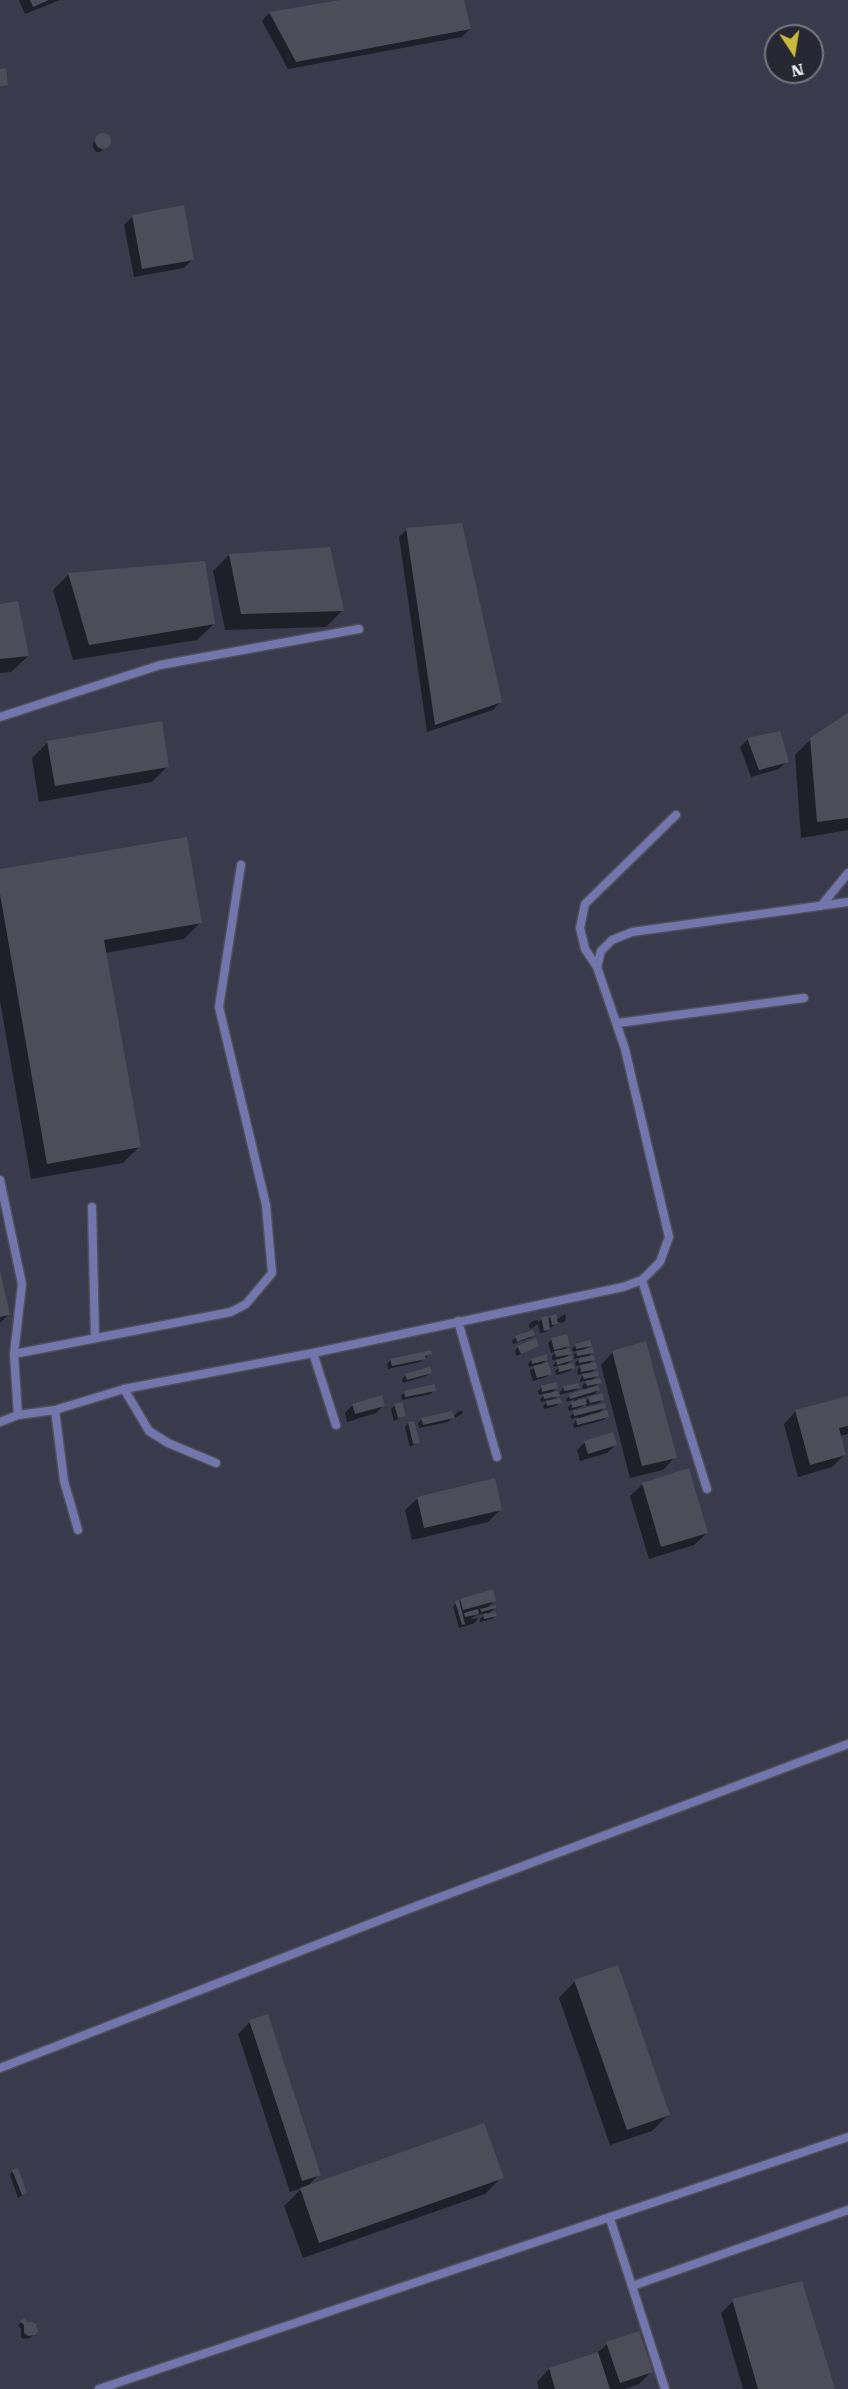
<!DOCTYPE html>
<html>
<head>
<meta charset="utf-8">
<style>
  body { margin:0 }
  #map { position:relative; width:848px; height:2389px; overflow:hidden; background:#30313c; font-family:"Roboto Serif",serif }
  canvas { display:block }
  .north { position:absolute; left:764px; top:24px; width:60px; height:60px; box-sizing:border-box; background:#262732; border:2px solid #777781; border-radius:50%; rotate:168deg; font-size:16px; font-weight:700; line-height:24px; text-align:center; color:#f0f0f8 }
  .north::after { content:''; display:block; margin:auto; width:21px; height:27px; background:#cbb939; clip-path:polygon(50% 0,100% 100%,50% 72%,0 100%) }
</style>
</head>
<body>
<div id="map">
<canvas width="848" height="2389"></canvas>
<div class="north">N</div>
</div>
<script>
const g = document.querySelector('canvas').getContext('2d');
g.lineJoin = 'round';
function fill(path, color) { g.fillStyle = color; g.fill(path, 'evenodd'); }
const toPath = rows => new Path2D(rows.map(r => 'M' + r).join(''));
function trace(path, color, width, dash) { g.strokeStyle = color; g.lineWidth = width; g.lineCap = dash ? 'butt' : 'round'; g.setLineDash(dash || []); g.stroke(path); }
const built = toPath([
  [0,0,848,0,848,2389,0,2389],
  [776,36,812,36,812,72,776,72]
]);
const shadow = toPath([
  [19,0,60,0,25,14],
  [349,0,462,0,470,29,462,37,288,69,262,21,269,13],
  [103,135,109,140,109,143,100,152,96,152,93,147,93,143],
  [183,207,192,260,184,268,134,277,124,225,132,217],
  [407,529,501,701,493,710,427,732,399,537],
  [229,555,342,611,326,627,225,630,213,571],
  [69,574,214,624,197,640,73,660,53,590],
  [0,605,28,656,11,672,0,673],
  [848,714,848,830,801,838,795,755,811,739],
  [748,739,787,761,779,769,751,777,740,747],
  [48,742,168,766,152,782,39,802,32,758],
  [0,871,201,922,184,939,105,953,139,1147,123,1163,31,1179,0,1001],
  [0,1272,8,1315,0,1323],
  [565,1314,566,1319,563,1323,558,1322,545,1332,540,1333,538,1324,530,1329,529,1324,533,1321,538,1320,538,1322,542,1319,547,1321,550,1317,556,1320],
  [533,1334,530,1338,513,1344,512,1341,516,1337],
  [552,1339,568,1346,563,1351,570,1353,565,1359,571,1360,565,1366,573,1368,570,1371,556,1375,555,1371,561,1365,554,1367,553,1365,559,1359,552,1360,552,1356,556,1351,551,1353,548,1343],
  [537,1345,517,1356,515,1351,518,1347],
  [576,1345,590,1345,584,1351,592,1353,588,1357,593,1360,588,1365,596,1368,590,1374,598,1375,591,1381,600,1382,597,1385,598,1390,595,1394,577,1399,578,1402,585,1402,589,1398,603,1399,599,1403,586,1406,586,1403,581,1407,569,1411,568,1407,575,1399,567,1402,566,1399,570,1396,584,1391,582,1386,589,1380,580,1382,580,1379,585,1373,578,1375,577,1370,582,1365,576,1366,575,1363,580,1358,574,1359,574,1355,578,1350,573,1352,572,1349],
  [613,1352,675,1457,663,1470,630,1478,601,1365],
  [430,1354,420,1362,388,1369,387,1364,391,1360],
  [531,1360,546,1360,541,1365,550,1373,546,1377,533,1381,530,1371,537,1365,529,1367,528,1364],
  [430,1373,426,1376,403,1383,402,1379,406,1375],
  [542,1387,556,1388,550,1394,560,1392,564,1387,579,1388,575,1391,558,1395,552,1401,560,1403,556,1406,544,1409,543,1406,549,1400,541,1402,540,1399,546,1393,539,1395,538,1391],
  [434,1390,431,1394,402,1400,401,1396,405,1392],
  [848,1397,848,1434,839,1436,844,1455,832,1467,798,1477,784,1424,796,1411],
  [353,1405,384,1405,376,1413,347,1422,345,1413],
  [395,1405,404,1415,394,1421,391,1409],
  [604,1408,598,1414,607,1416,604,1420,574,1428,573,1424,579,1417,571,1419,570,1416,574,1413],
  [459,1411,462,1411,463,1413,455,1418,455,1415],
  [452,1418,448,1422,419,1428,418,1423,422,1419],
  [408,1423,418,1442,410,1447,405,1427],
  [585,1442,616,1445,607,1453,580,1461,577,1450],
  [643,1484,707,1533,694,1545,649,1559,630,1496],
  [418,1498,501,1509,488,1522,412,1540,405,1510],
  [461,1600,495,1600,486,1609,495,1608,487,1615,495,1616,492,1619,480,1622,480,1619,487,1613,477,1615,478,1617,477,1614,471,1619,478,1618,475,1623,459,1628,453,1606],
  [575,1981,669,2114,652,2131,610,2145,559,1998],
  [250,2022,319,2174,306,2188,502,2177,485,2194,303,2258,284,2206,302,2188,290,2192,238,2034],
  [13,2171,26,2193,18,2198,10,2175],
  [733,2301,833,2389,743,2389,721,2313],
  [24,2320,34,2334,30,2338,23,2339,21,2337,21,2329,18,2325],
  [607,2344,651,2372,639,2384,625,2389,539,2389,537,2382,549,2369,596,2354]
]);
const building = toPath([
  [30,0,49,0,33,7],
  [340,0,464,0,471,29,296,62,269,12],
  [6,68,8,85,0,86,0,69],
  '95 141a8 8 0 1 1 16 0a8 8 0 1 1-16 0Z',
  [184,205,194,260,142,269,132,215],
  [462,523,502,702,435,725,406,528],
  [330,547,344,611,241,614,229,554],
  [205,561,215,624,89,645,68,573],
  [18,601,29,656,0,659,0,604],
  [848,713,848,818,817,822,810,738],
  [162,721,169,767,55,786,47,741],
  [780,731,789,762,759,770,747,738],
  [187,837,202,923,104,940,141,1147,47,1164,0,894,0,869],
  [0,1270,10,1315,0,1317],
  [556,1314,558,1324,552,1325,550,1316],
  [548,1316,550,1329,544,1331,541,1317],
  [533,1330,535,1335,517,1342,515,1336],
  [567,1334,570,1346,554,1350,551,1338],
  [536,1338,539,1346,521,1354,517,1346],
  [590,1340,592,1346,576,1349,575,1344],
  [646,1341,677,1458,642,1466,612,1351],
  [593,1347,594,1353,577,1356,576,1351],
  [570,1348,572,1354,556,1357,554,1351],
  [431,1350,432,1354,425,1356,426,1359,392,1366,390,1359],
  [547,1354,548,1360,532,1364,531,1359],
  [572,1355,573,1360,557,1365,556,1360],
  [594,1355,595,1360,579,1363,578,1358],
  [548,1362,552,1374,537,1378,533,1366],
  [596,1362,597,1369,581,1372,580,1365],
  [573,1363,575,1368,559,1372,558,1366],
  [430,1367,432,1373,407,1380,405,1374],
  [598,1371,599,1376,584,1379,582,1374],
  [600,1378,602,1383,587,1386,585,1381],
  [556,1382,558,1388,542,1392,541,1386],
  [579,1383,580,1388,564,1391,563,1386],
  [435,1384,436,1391,405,1397,404,1391],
  [598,1385,600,1390,570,1399,569,1394],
  [559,1391,560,1396,544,1399,543,1394],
  [603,1393,604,1400,590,1403,588,1397],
  [382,1395,385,1406,355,1414,352,1404],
  [848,1396,848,1426,839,1428,846,1455,810,1465,795,1410],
  [560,1398,562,1403,547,1406,546,1401],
  [585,1398,587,1404,572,1408,571,1402],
  [402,1402,406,1416,398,1418,394,1404],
  [605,1403,606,1408,574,1416,573,1411],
  [607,1410,609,1417,577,1425,576,1419],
  [452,1411,454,1418,423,1425,421,1418],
  [414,1421,420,1443,413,1444,408,1422],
  [613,1432,617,1445,588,1454,584,1441],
  [689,1468,708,1533,661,1547,642,1483],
  [495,1478,502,1510,424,1528,417,1497],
  [493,1589,496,1601,463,1610,460,1599],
  [459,1600,465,1624,462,1625,455,1601],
  [496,1605,496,1608,481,1612,480,1609],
  [478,1609,479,1614,465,1617,464,1613],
  [496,1612,497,1616,484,1619,483,1614],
  [618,1965,670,2115,627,2130,574,1980],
  [268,2014,321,2175,302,2181,249,2020],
  [484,2123,504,2178,319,2243,300,2188],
  [18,2168,27,2193,22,2195,12,2170],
  [802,2281,835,2389,758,2389,732,2299],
  [24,2318,27,2322,32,2322,36,2324,38,2331,35,2335,28,2336,24,2333,24,2325,20,2321],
  [639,2331,653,2372,620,2383,606,2342],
  [598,2352,610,2389,555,2389,549,2368]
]);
const service = toPath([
  [0,717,160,665,359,629],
  [821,906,848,873],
  [597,967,585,949,580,928,585,904,676,815],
  [618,1023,804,998],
  [0,1180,22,1284,14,1354,18,1415],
  [92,1207,95,1338],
  [642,1280,707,1489],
  [458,1321,497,1457],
  [313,1353,336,1425],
  [14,1354,231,1312,246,1304,272,1273,266,1205,219,1007,241,865],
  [124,1389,149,1431,168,1443,216,1463],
  [55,1410,64,1481,78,1530],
  [0,1422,18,1415,55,1410,124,1389,313,1353,623,1287,642,1280,660,1262,669,1237,625,1049,597,967,601,951,612,940,632,932,848,902],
  [0,2068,398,1913,848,1744],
  [610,2219,632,2286,848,2210],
  [632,2286,665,2389],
  [99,2389,848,2137]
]);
fill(built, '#393b4c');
fill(shadow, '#0007');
fill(building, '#4c4d59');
trace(service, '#4f505a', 11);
trace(service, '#7376ad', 8);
</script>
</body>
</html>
